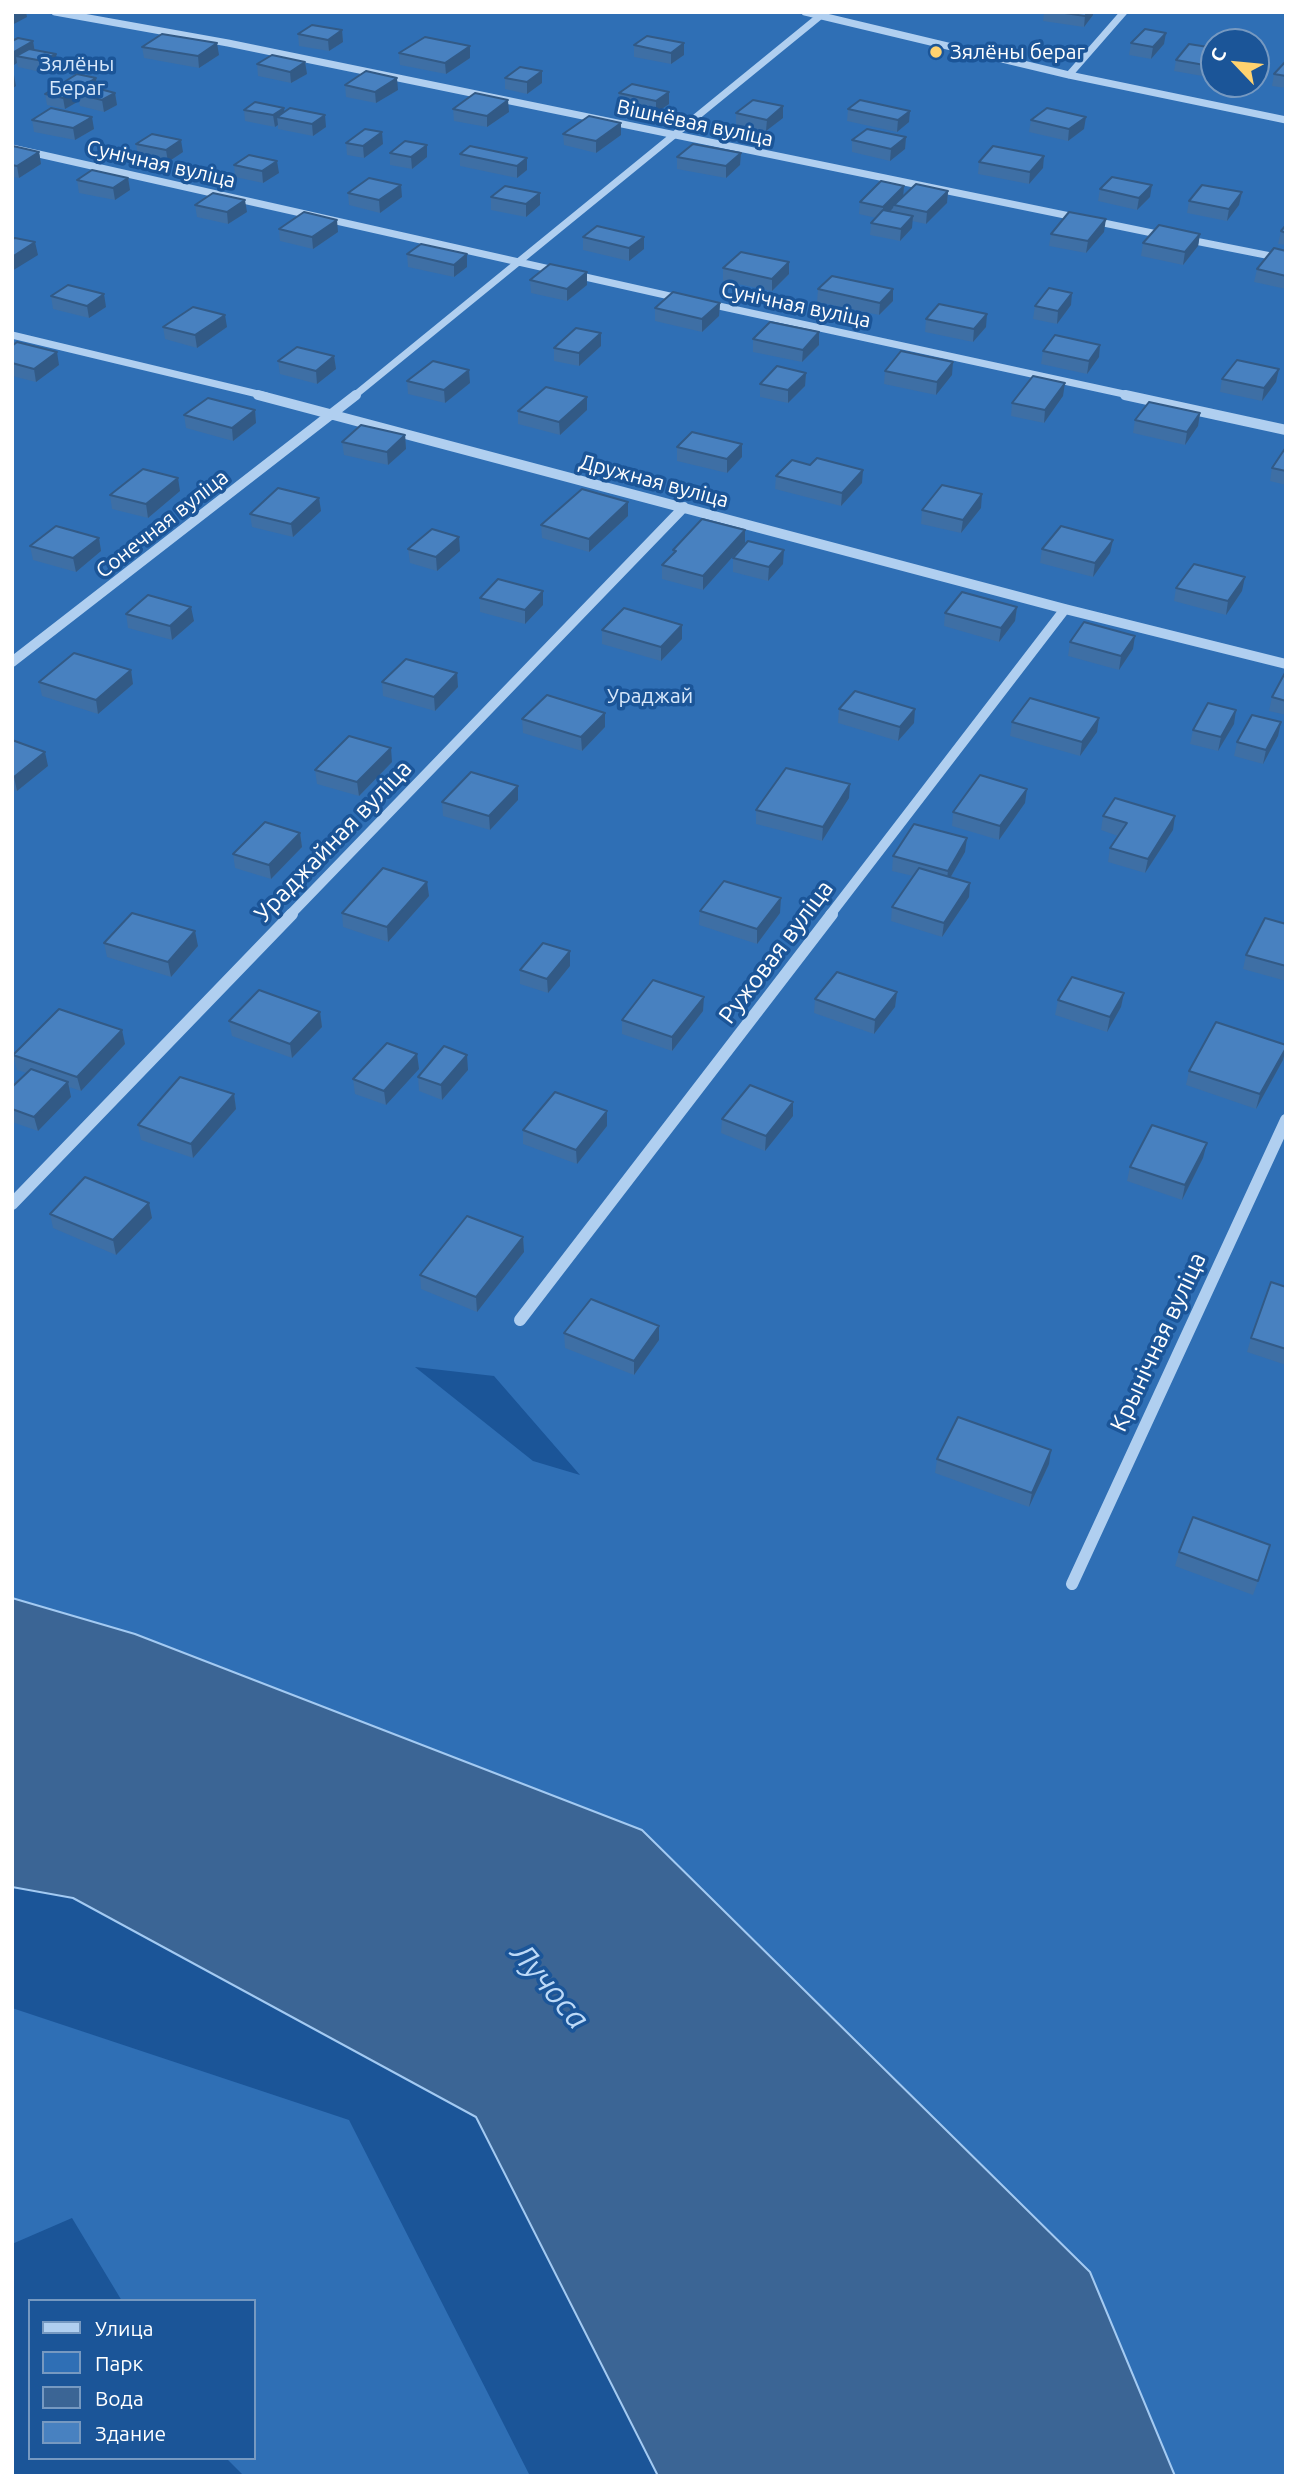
<!DOCTYPE html>
<html>
<head>
<meta charset="utf-8">
<style>
  body { margin:0 }
  #map { position:relative; width:1298px; height:2488px; overflow:hidden; background:#1b5598; font-family:Ubuntu,sans-serif }
  canvas { display:block }
  .frame { position:absolute; inset:0; border:14px solid #fff; pointer-events:none }
  .legend { position:absolute; left:28px; top:2299px; width:228px; height:161px; box-sizing:border-box; background:#1b5598; border:2px solid #7699c1; margin:0; padding:9px 12px; list-style:none; font-size:21px; color:#fff }
  .legend li { display:flex; align-items:center; gap:14px; height:35px }
  .legend b { width:35px; border:2px solid #7699c1 }
  .north { position:absolute; left:1200px; top:28px; width:70px; height:70px; box-sizing:border-box; background:#1b5598; border:2px solid #7699c1; border-radius:50%; rotate:296deg; font-size:19px; font-weight:700; line-height:28px; text-align:center; color:#fff }
  .north::after { content:''; display:block; margin:auto; width:24px; height:32px; background:#ffd26f; clip-path:polygon(50% 0,100% 100%,50% 72%,0 100%) }
</style>
</head>
<body>
<div id="map">
<canvas width="1298" height="2488"></canvas>
<div class="frame"></div>
<ul class="legend">
<li><b style="height:9px;background:#b0cff0"></b>Улица</li>
<li><b style="height:19px;background:#2f6fb5"></b>Парк</li>
<li><b style="height:19px;background:#3b6595"></b>Вода</li>
<li><b style="height:19px;background:#4881c0"></b>Здание</li>
</ul>
<div class="north">С</div>
</div>
<script>
const g = document.querySelector('canvas').getContext('2d');
g.lineJoin = 'round';
function fill(path, color) { g.fillStyle = color; g.fill(path, 'evenodd'); }
const toPath = rows => new Path2D(rows.map(r => 'M' + r).join(''));
function trace(path, color, width, dash) { g.strokeStyle = color; g.lineWidth = width; g.lineCap = dash ? 'butt' : 'round'; g.setLineDash(dash || []); g.stroke(path); }
function drawText(font, color, halo, rows, align = 'center') {
  g.font = font + ' Ubuntu,sans-serif'; g.lineWidth = 7; g.setLineDash([]); g.textBaseline = 'middle'; g.strokeStyle = halo; g.fillStyle = color; for (const [text, x, y, turn = 0] of rows) {
    g.save(); g.translate(x, y); g.rotate((+turn || 0) * Math.PI / 180); g.textAlign = isNaN(turn) ? turn : align; if (halo) g.strokeText(text, 0, 0); g.fillText(text, 0, 0); g.restore();
  }
}
const green = toPath([
  [12,12,1286,12,1286,2476,1175,2476,1090,2272,642,1830,135,1634,12,1598],
  [1214,42,1256,42,1256,84,1214,84],
  [415,1367,494,1376,580,1475,533,1461],
  [12,2008,349,2120,530,2476,244,2476,226,2458,254,2458,254,2301,122,2301,72,2218,12,2244]
]);
const water = toPath([
  [12,1598,135,1634,642,1830,1090,2272,1175,2476,658,2476,476,2117,73,1898,12,1887,12,1598]
]);
const minorFar2 = toPath([
  [55,12,228,43,1167,236],
  [805,12,1069,75,1286,120],
  [1069,75,1124,12],
  [12,148,683,299],
  [1185,239,1286,259],
  [705,303,1133,396],
  [12,335,266,396],
  [354,396,820,16]
]);
const minorFar1 = toPath([
  [258,395,1065,609,1286,664],
  [1125,395,1286,430],
  [12,662,356,395],
  [290,915,684,507],
  [830,915,1065,609]
]);
const minor = toPath([
  [12,1204,292,914],
  [520,1320,832,914],
  [1072,1584,1286,1120]
]);
const wall = toPath([
  [1044,12,1093,12,1093,15,1084,27,1043,21],
  [342,30,343,42,329,51,299,46,298,34],
  [12,41,33,41,35,50,58,65,45,73,18,67,17,63,12,65],
  [1131,43,1164,44,1151,59,1129,55],
  [634,45,684,55,671,64,634,57],
  [142,47,219,55,199,68,144,58],
  [1214,48,1208,77,1174,71,1176,60],
  [399,53,470,58,446,74,400,65],
  [1286,61,1286,88,1272,86,1274,74],
  [305,62,307,74,291,83,258,76,257,64],
  [542,71,542,83,527,94,505,89,505,78],
  [345,85,398,90,376,103,346,97],
  [98,89,115,93,117,105,104,112,80,106,79,101,65,109,47,105,45,94],
  [619,93,669,104,656,113,619,105],
  [284,108,284,112,326,127,313,136,278,129,278,125,275,127,245,121,244,110],
  [453,109,509,112,487,127,454,121],
  [848,109,909,122,897,132,847,121],
  [736,113,783,118,766,131,736,125],
  [32,120,94,129,75,140,34,132],
  [1031,120,1084,129,1068,141,1029,132],
  [563,134,621,135,596,153,564,145],
  [906,137,905,149,890,161,852,152,852,140],
  [346,143,383,144,364,158,347,155],
  [136,144,183,152,168,162,138,156],
  [427,145,427,157,412,169,390,165,390,153],
  [13,146,39,152,41,164,19,178,12,177],
  [741,153,740,165,726,178,677,169,677,157],
  [460,154,527,158,527,170,517,178,460,166],
  [979,162,1043,168,1029,184,978,174],
  [234,165,279,173,263,183,235,177],
  [128,178,130,190,115,200,79,193,77,180],
  [904,186,903,196,948,191,947,203,926,224,912,221,912,228,900,241,870,235,871,223,876,218,859,214,860,202],
  [1100,189,1150,197,1137,210,1098,201],
  [1242,192,1239,205,1227,221,1187,213,1189,201],
  [348,193,402,197,380,213,349,205],
  [491,197,540,205,526,217,491,210],
  [195,205,247,212,228,224,197,217],
  [1286,225,1286,245,1278,244,1281,231],
  [279,229,338,232,313,249,280,241],
  [1104,232,1086,253,1049,246,1051,234],
  [1200,234,1198,246,1183,265,1141,256,1143,243],
  [583,237,644,237,644,249,629,261,583,250],
  [1286,251,1286,289,1254,282,1257,269],
  [407,254,467,254,467,267,454,277,408,267],
  [723,268,789,274,772,291,723,281],
  [530,280,587,285,567,301,531,293],
  [818,289,893,289,893,301,879,315,817,302],
  [51,296,106,307,89,318,53,309],
  [720,303,719,316,702,332,655,321,655,308],
  [1071,305,1057,324,1033,319,1035,306],
  [926,319,986,327,973,342,925,332],
  [163,327,227,327,197,348,165,339],
  [819,332,819,345,802,362,753,352,753,339],
  [601,333,601,346,579,366,554,361,554,348],
  [1100,345,1099,357,1087,374,1041,364,1043,351],
  [12,346,59,365,36,382,12,376],
  [334,356,336,369,317,384,280,374,278,361],
  [1279,369,1276,382,1262,401,1220,392,1222,379],
  [469,370,470,383,445,403,408,394,407,381],
  [885,371,952,375,936,395,884,384],
  [806,373,805,386,788,403,760,397,760,384],
  [1063,396,1044,423,1011,416,1012,403],
  [255,410,256,423,233,441,186,428,184,415],
  [587,410,560,435,518,424,518,411],
  [1200,413,1198,426,1185,445,1133,433,1135,420],
  [405,435,406,449,388,465,344,455,342,442],
  [677,447,742,457,727,473,677,461],
  [1286,447,1286,485,1270,481,1272,468],
  [776,476,862,483,841,506,775,489],
  [180,491,148,518,112,509,110,495],
  [319,498,321,511,293,537,252,527,250,514],
  [628,502,628,516,589,552,542,538,541,525],
  [981,508,961,533,921,524,922,510],
  [745,530,745,543,703,590,662,579,662,565,673,554,673,550],
  [99,538,101,551,76,572,33,560,30,546],
  [1113,540,1110,553,1093,577,1040,563,1042,549],
  [408,549,460,551,437,571,410,563],
  [733,558,783,564,768,581,733,572],
  [1176,588,1242,591,1226,615,1174,601],
  [543,591,543,605,525,624,480,612,480,598],
  [1017,607,1015,621,999,642,944,626,945,613],
  [126,614,194,621,172,640,128,628],
  [682,625,682,639,661,661,602,644,602,630],
  [1070,642,1133,649,1119,670,1068,656],
  [131,670,133,684,98,714,42,696,39,682],
  [1286,671,1286,715,1269,711,1272,697],
  [457,673,458,687,435,711,383,696,382,682],
  [839,709,914,723,898,741,838,723],
  [605,713,605,727,582,751,523,733,522,719],
  [1099,718,1097,732,1080,756,1010,736,1012,722],
  [1281,722,1278,736,1263,764,1234,756,1237,742],
  [1234,724,1218,751,1190,744,1193,730],
  [12,740,48,766,17,791,12,789],
  [392,762,359,796,317,784,315,770],
  [849,798,822,841,756,824,756,810],
  [518,800,490,830,443,816,442,802],
  [1025,803,999,840,952,826,953,812],
  [1103,816,1173,830,1145,873,1108,862,1110,848,1118,836,1101,830],
  [300,833,302,847,271,879,235,868,233,854],
  [965,852,951,877,970,883,969,897,942,937,891,921,892,907,913,876,892,871,893,856],
  [427,882,429,896,388,942,343,927,342,913],
  [700,911,780,913,757,944,699,925],
  [1286,924,1286,981,1243,969,1246,955],
  [104,943,198,946,171,977,107,957],
  [570,966,548,993,520,984,520,970],
  [897,992,895,1007,874,1034,814,1013,815,999],
  [1124,993,1121,1007,1107,1032,1055,1015,1058,1000],
  [703,1011,672,1051,622,1034,622,1020],
  [320,1012,322,1027,292,1058,232,1036,229,1021],
  [122,1030,125,1044,81,1091,69,1087,71,1097,38,1131,12,1122,12,1087,27,1073,17,1070,13,1055],
  [417,1054,419,1069,386,1105,355,1094,353,1079],
  [1283,1060,1256,1109,1186,1085,1189,1071],
  [468,1070,442,1100,419,1091,418,1077],
  [234,1094,236,1109,193,1158,141,1140,138,1125],
  [607,1111,607,1126,577,1164,523,1144,523,1130],
  [793,1116,765,1151,721,1133,722,1119],
  [1203,1158,1182,1200,1127,1181,1130,1167],
  [149,1203,152,1218,116,1255,53,1228,50,1214],
  [523,1237,524,1252,477,1312,421,1289,420,1275],
  [1286,1287,1286,1365,1247,1352,1251,1338],
  [564,1333,659,1340,634,1375,565,1348],
  [937,1459,1049,1464,1029,1507,935,1473],
  [1179,1552,1266,1559,1253,1595,1175,1566]
]);
const shadedWall = toPath([
  [26,12,27,17,12,25,12,13],
  [1088,12,1093,12,1093,15,1084,27,1085,16],
  [342,30,343,42,329,51,328,40],
  [1166,33,1164,44,1151,59,1153,47],
  [33,41,35,53,16,56,17,63,14,65,12,53],
  [217,43,219,55,199,68,198,56],
  [684,43,684,55,671,64,671,53],
  [470,46,470,58,446,74,445,63],
  [56,54,58,65,45,73,43,61],
  [1214,60,1214,70,1208,77,1210,66],
  [305,62,307,74,291,83,290,72],
  [542,71,542,83,527,94,527,82],
  [14,75,16,86,12,89,12,76],
  [96,78,98,90,78,94,79,101,65,109,63,98],
  [397,78,398,90,376,103,375,92],
  [669,92,669,104,656,113,656,101],
  [115,93,117,105,104,112,102,100],
  [508,100,509,112,487,127,487,116],
  [783,106,783,118,766,131,767,120],
  [284,108,285,118,277,117,278,125,275,127,273,115],
  [910,111,909,122,897,132,898,120],
  [325,115,326,127,313,136,312,124],
  [92,117,94,129,75,140,73,128],
  [1086,117,1084,129,1068,141,1069,129],
  [621,123,621,135,596,153,596,141],
  [382,132,383,144,364,158,363,146],
  [906,137,905,149,890,161,891,149],
  [181,140,183,152,168,162,166,150],
  [427,145,427,157,412,169,411,157],
  [39,152,41,164,19,178,17,166],
  [741,153,740,165,726,178,726,166],
  [1044,156,1043,168,1029,184,1030,172],
  [527,158,527,170,517,178,517,166],
  [277,161,279,173,263,183,262,171],
  [128,178,130,190,115,200,113,188],
  [401,185,402,197,380,213,379,200],
  [1152,185,1150,197,1137,210,1139,198],
  [904,186,903,198,894,205,893,208,883,219,883,207],
  [948,191,947,203,926,224,927,212],
  [1242,192,1239,205,1227,221,1229,209],
  [540,193,540,205,526,217,526,204],
  [245,200,247,212,228,224,227,212],
  [913,216,912,228,900,241,901,229],
  [1106,219,1104,232,1086,253,1088,241],
  [337,220,338,232,313,249,312,237],
  [1200,234,1198,246,1183,265,1185,252],
  [644,237,644,249,629,261,629,248],
  [35,242,38,255,12,271,12,257],
  [467,254,467,267,454,277,454,265],
  [789,262,789,274,772,291,772,279],
  [587,272,587,285,567,301,567,289],
  [893,289,893,301,879,315,880,303],
  [1072,293,1071,305,1057,324,1058,311],
  [104,294,106,307,89,318,87,306],
  [720,303,719,316,702,332,702,319],
  [987,314,986,327,973,342,974,329],
  [225,315,227,327,197,348,195,335],
  [819,332,819,345,802,362,803,350],
  [601,333,601,346,579,366,579,353],
  [1100,345,1099,357,1087,374,1089,361],
  [57,352,59,365,36,382,34,369],
  [334,356,336,369,317,384,316,371],
  [953,362,952,375,936,395,937,382],
  [1279,369,1276,382,1262,401,1264,388],
  [469,370,470,383,445,403,444,390],
  [806,373,805,386,788,403,788,390],
  [1065,383,1063,396,1044,423,1045,410],
  [587,397,587,410,560,435,559,422],
  [255,410,256,423,233,441,232,428],
  [1200,413,1198,426,1185,445,1187,432],
  [405,435,406,449,388,465,387,452],
  [742,444,742,457,727,473,727,459],
  [863,470,862,483,841,506,842,493],
  [178,478,180,491,148,518,146,504],
  [982,494,981,508,961,533,963,520],
  [319,498,321,511,293,537,291,524],
  [628,502,628,516,589,552,589,539],
  [745,530,745,543,703,590,703,576],
  [459,537,460,551,437,571,436,557],
  [99,538,101,551,76,572,73,558],
  [1113,540,1110,553,1093,577,1095,563],
  [784,550,783,564,768,581,769,567],
  [1245,577,1242,591,1226,615,1228,601],
  [543,591,543,605,525,624,525,610],
  [191,607,194,621,172,640,170,626],
  [1017,607,1015,621,999,642,1001,628],
  [682,625,682,639,661,661,661,647],
  [1135,636,1133,649,1119,670,1121,656],
  [131,670,133,684,98,714,96,700],
  [457,673,458,687,435,711,434,697],
  [915,709,914,723,898,741,900,727],
  [1236,710,1234,724,1218,751,1221,737],
  [605,713,605,727,582,751,581,737],
  [1099,718,1097,732,1080,756,1082,742],
  [1281,722,1278,736,1263,764,1266,750],
  [391,748,392,762,359,796,357,782],
  [45,752,48,766,17,791,14,777],
  [850,784,849,798,822,841,823,827],
  [518,786,518,800,490,830,489,816],
  [1027,789,1025,803,999,840,1000,826],
  [1175,816,1173,830,1145,873,1148,859],
  [300,833,302,847,271,879,269,865],
  [967,838,965,852,946,885,948,871],
  [427,882,429,896,388,942,387,927],
  [970,883,969,897,942,937,944,923],
  [781,898,780,913,757,944,757,929],
  [195,931,198,946,171,977,168,962],
  [570,951,570,966,548,993,547,979],
  [897,992,895,1007,874,1034,875,1020],
  [1124,993,1121,1007,1107,1032,1110,1017],
  [704,997,703,1011,672,1051,672,1037],
  [320,1012,322,1027,292,1058,290,1044],
  [122,1030,125,1044,81,1091,77,1077],
  [1286,1048,1283,1060,1256,1109,1260,1094],
  [417,1054,419,1069,386,1105,384,1091],
  [467,1055,468,1070,442,1100,441,1085],
  [68,1082,71,1097,38,1131,34,1117],
  [234,1094,236,1109,193,1158,191,1144],
  [793,1102,793,1116,765,1151,766,1136],
  [607,1111,607,1126,577,1164,576,1150],
  [1207,1143,1203,1158,1182,1200,1185,1185],
  [149,1203,152,1218,116,1255,113,1240],
  [523,1237,524,1252,477,1312,476,1297],
  [659,1326,659,1340,634,1375,634,1361],
  [1051,1450,1049,1464,1029,1507,1032,1493]
]);
const building = toPath([
  [1058,12,1088,12,1085,16,1058,12],
  [312,25,342,30,328,40,298,34,312,25],
  [1145,29,1166,33,1153,47,1131,43,1145,29],
  [162,34,217,43,198,56,142,47,162,34],
  [647,36,684,43,671,53,634,45,647,36],
  [425,37,470,46,445,63,399,53,425,37],
  [18,38,33,41,12,53,12,41,18,38],
  [1189,44,1214,48,1214,60,1210,66,1176,60,1189,44],
  [29,49,56,54,43,61,16,56,29,49],
  [272,55,305,62,290,72,257,64,272,55],
  [1286,61,1286,76,1274,74,1286,61],
  [520,67,542,71,527,82,505,78,520,67],
  [366,71,397,78,375,92,345,85,366,71],
  [77,74,96,78,63,98,45,94,77,74],
  [632,84,669,92,656,101,619,93,632,84],
  [92,87,115,93,102,100,78,94,92,87],
  [475,93,508,100,487,116,453,109,475,93],
  [753,100,783,106,767,120,736,113,753,100],
  [860,100,910,111,898,120,848,109,860,100],
  [255,102,284,108,273,115,244,110,255,102],
  [51,108,92,117,73,128,32,120,51,108],
  [290,108,325,115,312,124,277,117,290,108],
  [1047,108,1086,117,1069,129,1031,120,1047,108],
  [589,116,621,123,596,141,563,134,589,116],
  [365,129,382,132,363,146,346,143,365,129],
  [867,129,906,137,891,149,852,140,867,129],
  [152,134,181,140,166,150,136,144,152,134],
  [405,141,427,145,411,157,390,153,405,141],
  [693,144,741,153,726,166,677,157,693,144],
  [13,146,39,152,17,166,12,165,13,146],
  [470,146,527,158,517,166,460,154,470,146],
  [993,146,1044,156,1030,172,979,162,993,146],
  [249,155,277,161,262,171,234,165,249,155],
  [92,170,128,178,113,188,77,180,92,170],
  [1112,177,1152,185,1139,198,1100,189,1112,177],
  [369,178,401,185,379,200,348,193,369,178],
  [881,181,904,186,883,207,860,202,881,181],
  [916,184,948,191,927,212,894,205,916,184],
  [1202,185,1242,192,1229,209,1189,201,1202,185],
  [505,186,540,193,526,204,491,197,505,186],
  [213,193,245,200,227,212,195,205,213,193],
  [883,210,913,216,901,229,871,223,883,210],
  [304,212,337,220,312,237,279,229,304,212],
  [1069,212,1106,219,1088,241,1051,234,1069,212],
  [1159,225,1200,234,1185,252,1143,243,1159,225],
  [1286,225,1286,233,1281,231,1286,225],
  [597,226,644,237,629,248,583,237,597,226],
  [15,238,35,242,12,257,12,239,15,238],
  [421,244,467,254,454,265,407,254,421,244],
  [1274,248,1286,251,1286,276,1257,269,1274,248],
  [741,252,789,262,772,279,723,268,741,252],
  [550,264,587,272,567,289,530,280,550,264],
  [832,276,893,289,880,303,818,289,832,276],
  [68,285,104,294,87,306,51,296,68,285],
  [1049,288,1072,293,1058,311,1035,306,1049,288],
  [673,292,720,303,702,319,655,308,673,292],
  [939,304,987,314,974,329,926,319,939,304],
  [193,307,225,315,195,335,163,327,193,307],
  [770,322,819,332,803,350,753,339,770,322],
  [576,328,601,333,579,353,554,348,576,328],
  [1055,335,1100,345,1089,361,1043,351,1055,335],
  [17,342,57,352,34,369,12,363,12,346,17,342],
  [297,347,334,356,316,371,278,361,297,347],
  [901,351,953,362,937,382,885,371,901,351],
  [1237,360,1279,369,1264,388,1222,379,1237,360],
  [433,361,469,370,444,390,407,381,433,361],
  [777,366,806,373,788,390,760,384,777,366],
  [1033,376,1065,383,1045,410,1012,403,1033,376],
  [546,387,587,397,559,422,518,411,546,387],
  [208,398,255,410,232,428,184,415,208,398],
  [1149,402,1200,413,1187,432,1135,420,1149,402],
  [361,425,405,435,387,452,342,442,361,425],
  [692,432,742,444,727,459,677,447,692,432],
  [1286,447,1286,471,1272,468,1286,447],
  [817,458,863,470,842,493,776,476,792,460,810,465,817,458],
  [143,469,178,478,146,504,110,495,143,469],
  [942,485,982,494,963,520,922,510,942,485],
  [278,488,319,498,291,524,250,514,278,488],
  [582,489,628,502,589,539,541,525,582,489],
  [702,519,745,530,703,576,662,565,676,551,673,550,702,519],
  [56,526,99,538,73,558,30,546,56,526],
  [1061,526,1113,540,1095,563,1042,549,1061,526],
  [432,529,459,537,436,557,408,549,432,529],
  [748,541,784,550,769,567,733,558,748,541],
  [1194,564,1245,577,1228,601,1176,588,1194,564],
  [498,579,543,591,525,610,480,598,498,579],
  [962,592,1017,607,1001,628,945,613,962,592],
  [148,595,191,607,170,626,126,614,148,595],
  [624,608,682,625,661,647,602,630,624,608],
  [1084,622,1135,636,1121,656,1070,642,1084,622],
  [74,653,131,670,96,700,39,682,74,653],
  [406,659,457,673,434,697,382,682,406,659],
  [1286,671,1286,701,1272,697,1286,671],
  [855,691,915,709,900,727,839,709,855,691],
  [547,695,605,713,581,737,522,719,547,695],
  [1030,698,1099,718,1082,742,1012,722,1030,698],
  [1208,703,1236,710,1221,737,1193,730,1208,703],
  [1252,715,1281,722,1266,750,1237,742,1252,715],
  [349,736,391,748,357,782,315,770,349,736],
  [12,740,45,752,14,777,12,776,12,740],
  [786,768,850,784,823,827,756,810,786,768],
  [471,772,518,786,489,816,442,802,471,772],
  [980,775,1027,789,1000,826,953,812,980,775],
  [1115,798,1175,816,1148,859,1110,848,1127,823,1103,816,1115,798],
  [265,822,300,833,269,865,233,854,265,822],
  [914,824,967,838,948,871,893,856,914,824],
  [383,868,427,882,387,927,342,913,383,868],
  [919,868,970,883,944,923,892,907,919,868],
  [724,881,781,898,757,929,700,911,724,881],
  [132,913,195,931,168,962,104,943,132,913],
  [1265,918,1286,924,1286,966,1246,955,1265,918],
  [543,943,570,951,547,979,520,970,543,943],
  [837,972,897,992,875,1020,815,999,837,972],
  [1072,977,1124,993,1110,1017,1058,1000,1072,977],
  [653,980,704,997,672,1037,622,1020,653,980],
  [259,990,320,1012,290,1044,229,1021,259,990],
  [59,1009,122,1030,77,1077,13,1055,59,1009],
  [1216,1022,1286,1045,1286,1048,1260,1094,1189,1071,1216,1022],
  [387,1043,417,1054,384,1091,353,1079,387,1043],
  [444,1046,467,1055,441,1085,418,1077,444,1046],
  [31,1069,68,1082,34,1117,12,1109,12,1087,31,1069],
  [180,1077,234,1094,191,1144,138,1125,180,1077],
  [750,1085,793,1102,766,1136,722,1119,750,1085],
  [555,1092,607,1111,576,1150,523,1130,555,1092],
  [1152,1125,1207,1143,1185,1185,1130,1167,1152,1125],
  [85,1177,149,1203,113,1240,50,1214,85,1177],
  [467,1216,523,1237,476,1297,420,1275,467,1216],
  [1271,1282,1286,1287,1286,1349,1251,1338,1271,1282],
  [591,1299,659,1326,634,1361,564,1333,591,1299],
  [958,1417,1051,1450,1032,1493,937,1459,958,1417],
  [1193,1517,1270,1545,1258,1581,1179,1552,1193,1517]
]);
const markers = [
  [936,52,7,"#ffd26f"]
];
const farPoinames = [
  ["Зялёны бераг",950,52]
];
const farParknames = [
  ["Зялёны",77,64],
  ["Бераг",77,88],
  ["Ураджай",650,696]
];
const farStreetnames = [
  ["Вішнёвая вуліца",695,123,12],
  ["Сунічная вуліца",161,164,13],
  ["Сунічная вуліца",796,305,12],
  ["Дружная вуліца",654,481,15],
  ["Сонечная вуліца",162,524,-38]
];
const streetNames = [
  ["Ураджайная вуліца",333,841,-46],
  ["Ружовая вуліца",776,952,-53],
  ["Крынічная вуліца",1158,1342,-65]
];
const nearWaternames = [
  ["Лучоса",550,1986,50]
];
fill(green, '#2f6fb5');
fill(water, '#3b6595');
trace(water, '#a3caf2', 2);
trace(minorFar2, '#b0cff0', 7);
trace(minorFar1, '#b0cff0', 10);
trace(minor, '#b0cff0', 12);
fill(wall, '#3e6fa5');
fill(shadedWall, '#325a86');
fill(building, '#4881c0');
trace(building, '#325a86', 2);
for (const [x, y, r, color] of markers) { const dot = new Path2D(); dot.arc(x, y, r, 0, 2 * Math.PI); g.fillStyle = color; g.fill(dot); trace(dot, '#1b5598', 2.5); }
drawText('21px', '#fff', '#1b5598', farPoinames, 'left');
drawText('21px', '#d7e8fb', '#1b5598', farParknames);
drawText('21px', '#fff', '#1b5598', farStreetnames);
drawText('24px', '#fff', '#1b5598', streetNames);
drawText('italic 32px', '#bcd9f7', '#1b5598', nearWaternames);
</script>
</body>
</html>
